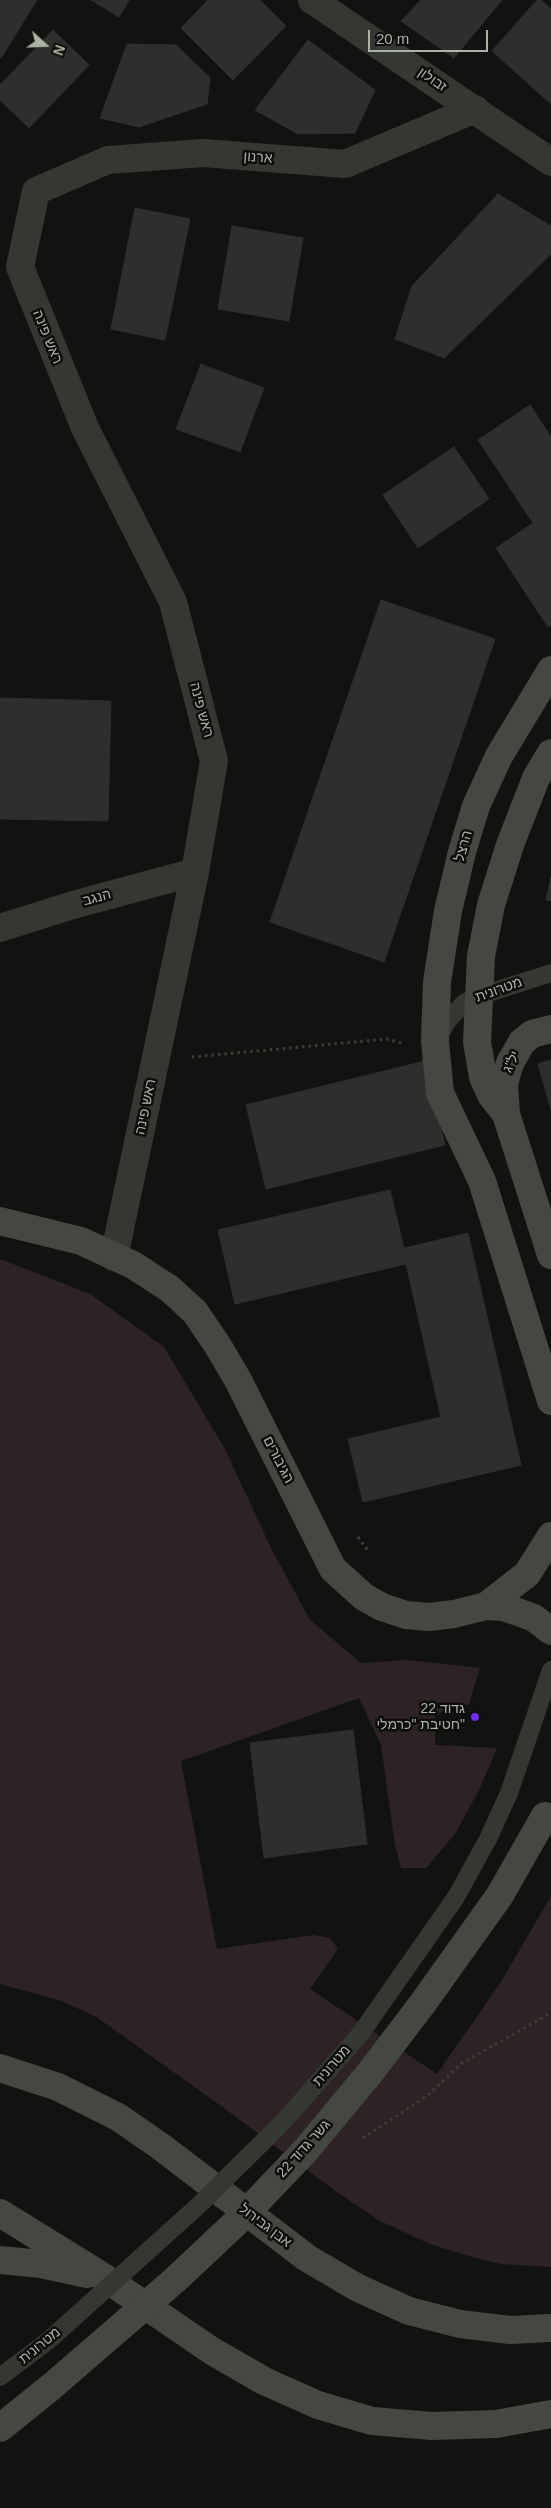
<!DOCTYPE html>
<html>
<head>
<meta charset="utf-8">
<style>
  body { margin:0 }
  #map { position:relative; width:551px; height:2508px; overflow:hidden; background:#121311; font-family:Helvetica,sans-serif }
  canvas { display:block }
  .north { position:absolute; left:20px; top:20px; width:50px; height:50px; -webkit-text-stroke:4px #0d0e0c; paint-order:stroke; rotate:110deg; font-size:14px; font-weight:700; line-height:20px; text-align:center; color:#adb3a2 }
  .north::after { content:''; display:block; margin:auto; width:18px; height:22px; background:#adb3a2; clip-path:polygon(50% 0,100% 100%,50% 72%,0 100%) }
  .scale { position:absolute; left:368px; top:30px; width:120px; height:22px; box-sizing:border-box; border:2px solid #adb3a2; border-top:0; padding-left:6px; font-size:15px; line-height:18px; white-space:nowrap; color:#adb3a2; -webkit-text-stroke:4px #0d0e0c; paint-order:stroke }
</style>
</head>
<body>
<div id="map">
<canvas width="551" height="2508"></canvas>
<div class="north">N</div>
<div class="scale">20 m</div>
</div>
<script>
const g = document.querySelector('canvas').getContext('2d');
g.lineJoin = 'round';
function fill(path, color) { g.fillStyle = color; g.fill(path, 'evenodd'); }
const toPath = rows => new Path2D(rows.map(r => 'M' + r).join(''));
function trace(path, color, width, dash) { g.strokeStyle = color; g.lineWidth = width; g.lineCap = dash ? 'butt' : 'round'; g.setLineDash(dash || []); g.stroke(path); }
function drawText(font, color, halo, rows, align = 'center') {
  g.font = font + ' Helvetica,Heebo,sans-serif'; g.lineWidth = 5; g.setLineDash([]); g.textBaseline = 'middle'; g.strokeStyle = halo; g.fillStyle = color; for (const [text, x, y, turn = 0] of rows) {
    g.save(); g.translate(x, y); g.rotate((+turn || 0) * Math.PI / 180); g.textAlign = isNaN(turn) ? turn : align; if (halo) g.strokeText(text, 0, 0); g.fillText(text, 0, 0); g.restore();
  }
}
const green = toPath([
  [0,1259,90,1294,164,1347,225,1449,271,1548,310,1620,361,1663,407,1660,480,1668,469,1704,435,1714,435,1745,497,1748,479,1790,455,1834,426,1868,401,1868,395,1845,381,1745,359,1698,181,1761,217,1949,314,1935,330,1938,338,1949,310,1989,437,2074,501,1982,551,1896,551,2267,501,2264,472,2257,430,2244,380,2221,334,2190,224,2108,95,2016,59,2000,0,1984]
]);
const building = toPath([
  [0,0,37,0,1,58,0,57,0,0],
  [91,0,129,0,119,17,91,0],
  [208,0,260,0,286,26,233,80,181,28,208,0],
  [421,0,502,0,454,58,401,21,421,0],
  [537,0,541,0,551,9,551,104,492,51,537,0],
  [53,30,89,65,29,128,0,100,0,85,53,30],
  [308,40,375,90,355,133,298,134,255,110,308,40],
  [127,44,176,45,210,78,207,104,139,127,100,118,127,44],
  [498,194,551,226,551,254,444,358,395,339,412,286,498,194],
  [135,208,190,219,165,340,111,329,135,208],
  [232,226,303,238,289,321,218,309,232,226],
  [201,364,264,388,240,452,176,429,201,364],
  [530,405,551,437,551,625,548,627,496,548,533,523,478,440,530,405],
  [454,447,489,499,418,548,383,495,454,447],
  [381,600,495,639,384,962,270,922,381,600],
  [0,698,111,701,108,821,0,819,0,698],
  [551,877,551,901,546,900,551,877],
  [551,1060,551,1110,538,1064,551,1060],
  [425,1061,445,1145,266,1189,246,1105,425,1061],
  [390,1190,404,1248,468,1233,521,1465,363,1502,348,1439,441,1417,406,1264,235,1304,218,1230,390,1190],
  [353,1730,367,1844,264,1858,250,1743,353,1730]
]);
const path = toPath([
  [192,1057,387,1039,401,1043],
  [358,1537,369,1552],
  [363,2138,427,2096,462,2063,551,2013]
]);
const lane = toPath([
  [437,1039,448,1020,464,1003,479,996,551,973],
  [509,1793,551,1670]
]);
const street = toPath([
  [312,0,551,162],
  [0,928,73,905,195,872],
  [114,1257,195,872,214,761,173,602,85,428,20,267,36,191,108,160,203,153,345,164,475,109]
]);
const secondary = toPath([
  [551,670,499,756,476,806,462,852,448,911,437,982,435,1041,440,1093,482,1181,551,1401],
  [551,1029,532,1034,522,1042,510,1063,504,1084,506,1114,551,1255],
  [506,1114,491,1095,483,1077,477,1042,481,956,491,905,510,845,536,778,551,753],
  [0,1221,81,1241,133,1265,170,1289,195,1312,218,1346,238,1380,333,1569,364,1597,382,1607,406,1615,429,1617,454,1614,486,1606,527,1574,551,1536],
  [486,1606,503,1607,518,1612,534,1618,551,1631],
  [0,2068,58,2087,118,2117,160,2146,307,2258,358,2288,409,2311,460,2324,510,2330,551,2328],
  [0,2213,105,2278,212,2351,264,2381,318,2405,372,2421,432,2426,496,2424,551,2414],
  [0,2260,41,2264,87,2274]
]);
const laneBridge = toPath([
  [0,2377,49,2340,199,2205,284,2121,361,2033,456,1897,488,1839,509,1793]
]);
const secondaryBridge = toPath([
  [0,2428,51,2387,176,2279,242,2217,305,2151,369,2074,423,2003,500,1895,545,1816]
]);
const markers = [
  [475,1717,5,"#702bf0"]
];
const streetNames = [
  ["זבולון",432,80,34],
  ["ארנון",258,158,4],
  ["ראש פינה",47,337,68],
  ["ראש פינה",201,710,75],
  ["הרצל",464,846,-74],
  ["הנגב",97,898,-15],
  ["מטרונית",499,990,-20],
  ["יל\"ג",512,1062,-65],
  ["ראש פינה",146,1107,-78],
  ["הגיבורים",278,1460,63],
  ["מטרונית",332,2066,-49],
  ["גשר גדוד 22",304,2149,-48],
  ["אבן גבירול",265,2226,37],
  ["מטרונית",40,2346,-39]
];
const poiNames = [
  ["גדוד 22",465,1709],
  ["חטיבת \"כרמלי\"",465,1725]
];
fill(green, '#2d2325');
fill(building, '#2d2f2c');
trace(building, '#2c2f2b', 1);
trace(path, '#3c3f38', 3, [2.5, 4]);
trace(lane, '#353832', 18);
trace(street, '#353832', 28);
trace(secondary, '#444840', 28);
trace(laneBridge, '#353832', 18);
trace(secondaryBridge, '#444840', 28);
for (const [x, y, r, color] of markers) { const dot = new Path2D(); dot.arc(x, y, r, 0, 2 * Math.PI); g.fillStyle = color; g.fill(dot); trace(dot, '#0d0e0c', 2); }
drawText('14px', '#adb3a2', '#0d0e0c', streetNames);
drawText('14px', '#adb3a2', '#0d0e0c', poiNames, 'right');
</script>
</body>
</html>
